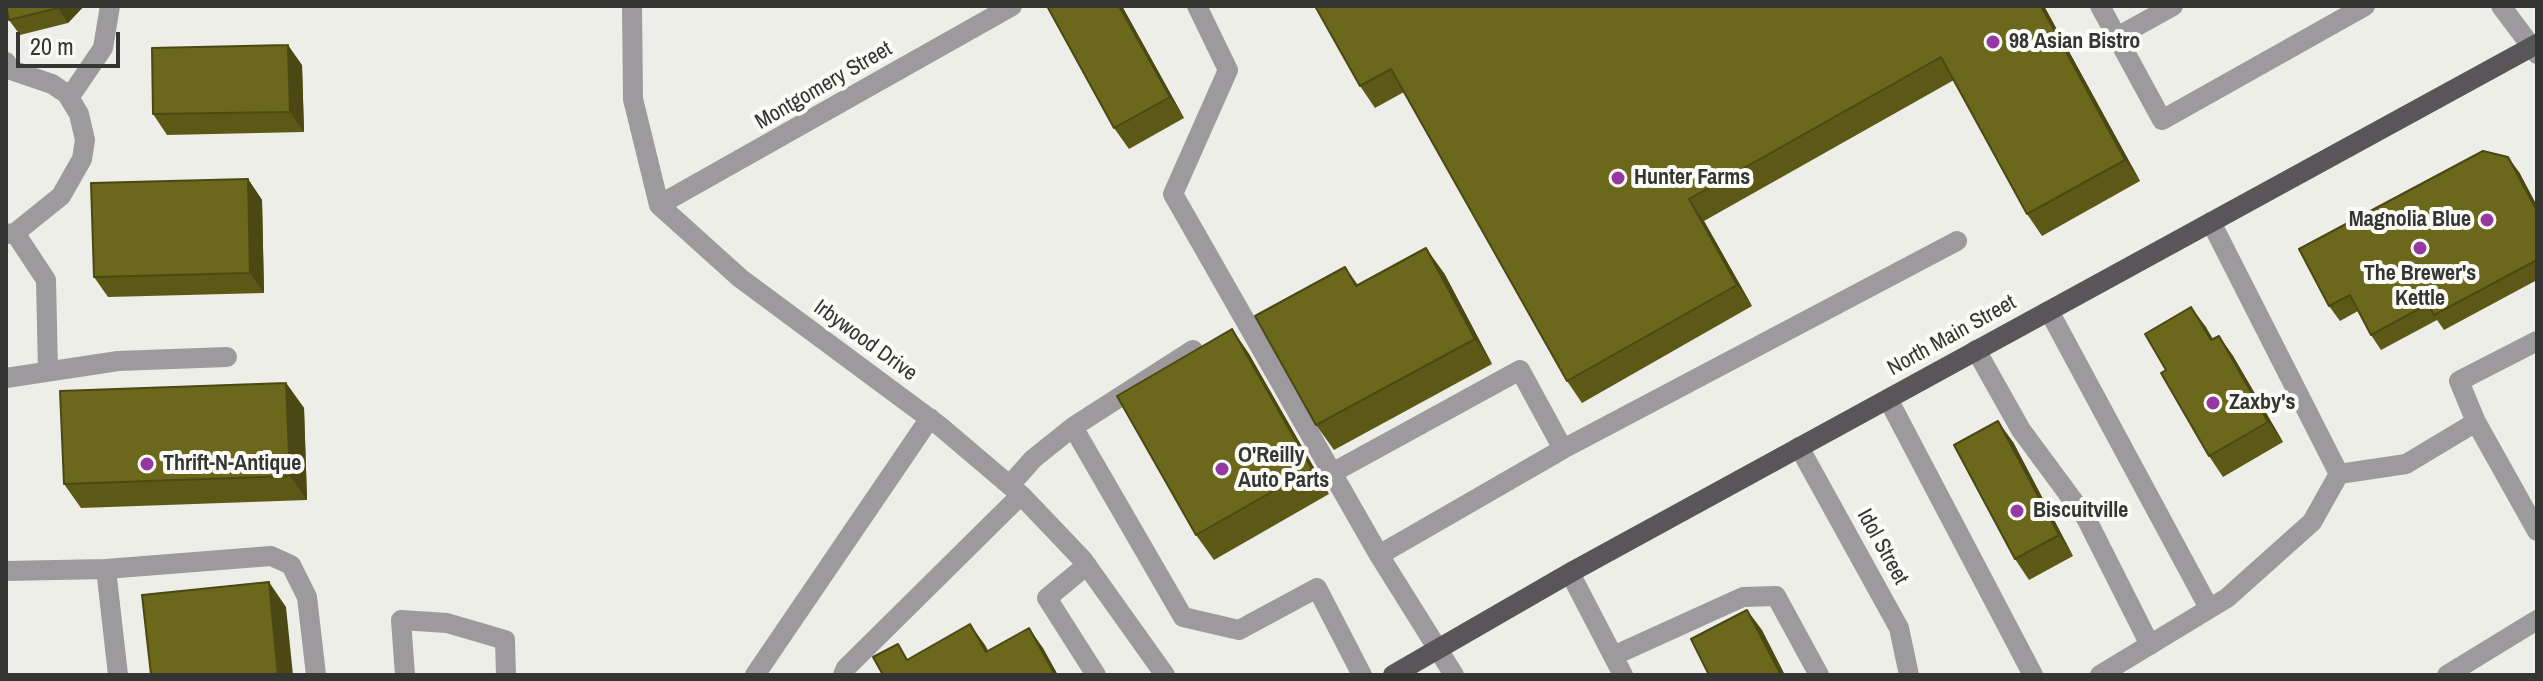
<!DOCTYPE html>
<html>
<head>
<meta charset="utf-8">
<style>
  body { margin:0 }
  #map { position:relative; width:2543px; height:681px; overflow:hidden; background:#eeeee8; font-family:"Archivo Narrow",sans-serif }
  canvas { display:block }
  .frame { position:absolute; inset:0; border:8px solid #353533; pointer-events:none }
  .scale { position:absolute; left:16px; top:32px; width:104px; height:36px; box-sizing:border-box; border:4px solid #353533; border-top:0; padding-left:10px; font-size:24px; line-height:28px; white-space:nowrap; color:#353533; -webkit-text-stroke:6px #fcfcf6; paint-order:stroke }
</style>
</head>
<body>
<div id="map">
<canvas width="2543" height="681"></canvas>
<div class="frame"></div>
<div class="scale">20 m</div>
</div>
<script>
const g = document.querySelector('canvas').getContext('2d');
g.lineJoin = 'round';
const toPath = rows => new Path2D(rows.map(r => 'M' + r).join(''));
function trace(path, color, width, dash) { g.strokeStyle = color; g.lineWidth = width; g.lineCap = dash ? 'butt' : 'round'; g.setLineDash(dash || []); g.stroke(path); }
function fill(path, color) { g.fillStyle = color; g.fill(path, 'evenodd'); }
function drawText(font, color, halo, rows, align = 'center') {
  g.font = font + ' "Archivo Narrow",sans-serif'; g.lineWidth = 8; g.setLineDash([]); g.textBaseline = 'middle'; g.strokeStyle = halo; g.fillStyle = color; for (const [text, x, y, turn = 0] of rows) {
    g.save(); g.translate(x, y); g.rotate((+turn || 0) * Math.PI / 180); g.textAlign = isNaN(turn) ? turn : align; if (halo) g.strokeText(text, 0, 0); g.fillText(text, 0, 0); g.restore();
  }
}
const minor = toPath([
  [632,6,633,99,659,205,740,278,941,427,1021,495,1083,560,1165,675],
  [1197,6,1228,70,1173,194,1379,555,1454,675],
  [2100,6,2162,120,2365,6],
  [2501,6,2537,54],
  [2117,37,2173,6],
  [6,62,11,70,52,84,67,94,79,114,85,140,82,159,61,196,15,233],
  [69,98,103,48,110,6],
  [659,205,1012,6],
  [6,234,15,233,46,280,48,371],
  [2049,311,2209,608],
  [1976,350,2021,430,2086,518,2150,645],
  [6,378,118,361,227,357],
  [1888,399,2033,675],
  [2476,422,2537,531],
  [1073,427,1183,617,1239,630,1317,588,1362,675],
  [1799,447,1899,628,1909,675],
  [1563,449,1957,241],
  [1332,473,1520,370,1563,449,1379,555],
  [2339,474,2406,464,2476,422,2459,381,2537,341],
  [1010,485,1033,459,1073,427,1193,350],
  [1087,565,1047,598,1096,675],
  [106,569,271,556,291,565,307,597,316,675],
  [6,571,106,569,118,675],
  [1570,573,1623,675],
  [1613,656,1743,597,1776,596,1819,675],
  [405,675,401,620,447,623,505,640,506,675],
  [755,675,930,418],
  [843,675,846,668,1021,495],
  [2100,675,2227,598,2312,522,2339,474,2211,222],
  [2447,675,2537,620]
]);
const major = toPath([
  [1393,675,1575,570,2537,44]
]);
const wall = toPath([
  [6,6,84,6,68,23,20,35,9,20],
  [1122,6,1184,118,1129,149,1114,128],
  [1315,6,2044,6,2140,181,2042,236,2027,214,1954,80,1704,221,1752,306,1582,403,1567,381,1404,92,1375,108,1360,86],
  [302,65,304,132,167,135,153,114],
  [2519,172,2537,206,2537,280,2444,330,2437,320,2381,350,2371,335,2358,311,2340,321,2329,306],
  [248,179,262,200,264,293,108,297,94,277],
  [1345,267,1358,285,1444,273,1492,364,1334,450,1316,425],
  [2191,307,2213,339,2219,336,2233,356,2283,442,2223,477,2209,456,2166,370],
  [1232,329,1249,354,1329,494,1214,560,1196,535],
  [286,383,304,408,307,500,81,508,64,484],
  [2013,442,2073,556,2029,580,2015,559]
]);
const shadedWall = toPath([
  [60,6,84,6,68,23,58,8],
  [1119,6,1122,6,1184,118,1170,97],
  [2041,6,2044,6,2140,181,2125,160],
  [288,45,302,65,304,132,290,112],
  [2508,157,2519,172,2537,206,2537,211],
  [248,179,262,200,264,293,250,273],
  [1689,199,1704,221,1752,306,1737,285],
  [1426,248,1444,273,1492,364,1475,339],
  [2191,307,2206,327,2225,361,2211,340],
  [1232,329,1249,354,1329,494,1312,469],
  [2219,336,2233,356,2283,442,2268,422],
  [286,383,304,408,307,500,290,476],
  [1998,421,2013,442,2073,556,2059,535],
  [269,582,286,607,293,675,278,675],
  [1747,610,1762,630,1785,675,1781,675],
  [970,624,985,645,1000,673,986,652],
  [1029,628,1043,648,1058,675,1055,675]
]);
const building = toPath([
  [6,6,60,6,58,8,9,20,6,6],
  [1047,6,1119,6,1170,97,1114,128,1047,6],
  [1315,6,2041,6,2125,160,2027,214,1941,57,1689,199,1737,285,1567,381,1391,69,1360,86,1315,6],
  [288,45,290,112,153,114,152,48,288,45],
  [2483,151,2508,157,2537,211,2537,260,2434,315,2428,304,2371,335,2350,295,2329,306,2299,249,2483,151],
  [248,179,250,273,94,277,91,183,248,179],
  [1426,248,1475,339,1316,425,1255,316,1345,267,1356,286,1426,248],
  [2191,307,2211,340,2219,336,2268,422,2209,456,2161,373,2166,370,2145,334,2191,307],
  [1232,329,1312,469,1196,535,1117,396,1232,329],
  [286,383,290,476,64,484,60,391,286,383],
  [1998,421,2059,535,2015,559,1954,445,1998,421],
  [269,582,278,675,151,675,142,595,269,582],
  [1747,610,1781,675,1709,675,1691,639,1747,610],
  [970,624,986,652,1029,628,1055,675,883,675,873,657,898,644,907,660,970,624]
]);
const markers = [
  [1993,42,8,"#9538a2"],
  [1618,178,8,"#9538a2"],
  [2487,220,8,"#9538a2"],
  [2420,248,8,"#9538a2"],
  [2213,403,8,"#9538a2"],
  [147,464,8,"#9538a2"],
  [1222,469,8,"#9538a2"],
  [2017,511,8,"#9538a2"]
];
const poiNames = [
  ["98 Asian Bistro",2009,42],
  ["Hunter Farms",1634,178],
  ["Magnolia Blue",2471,220,"right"],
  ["The Brewer's",2420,274,"center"],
  ["Kettle",2420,299,"center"],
  ["Zaxby's",2229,403],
  ["O'Reilly",1238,456],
  ["Auto Parts",1238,481],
  ["Thrift-N-Antique",163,464],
  ["Biscuitville",2033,511]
];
const streetNames = [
  ["Montgomery Street",824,86,-30],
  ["North Main Street",1952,336,-29],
  ["Irbywood Drive",865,341,36],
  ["Idol Street",1882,547,61]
];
trace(minor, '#9c9a9c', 20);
trace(major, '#595659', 20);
fill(wall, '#5c5917');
fill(shadedWall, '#4b4813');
fill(building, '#6b671b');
trace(building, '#4b4813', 2);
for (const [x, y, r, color] of markers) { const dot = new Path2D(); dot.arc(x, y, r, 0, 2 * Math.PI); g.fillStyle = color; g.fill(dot); trace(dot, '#fcfcf6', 3); }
drawText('bold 22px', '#353533', '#fcfcf6', poiNames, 'left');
drawText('22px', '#353533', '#fcfcf6', streetNames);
</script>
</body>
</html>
